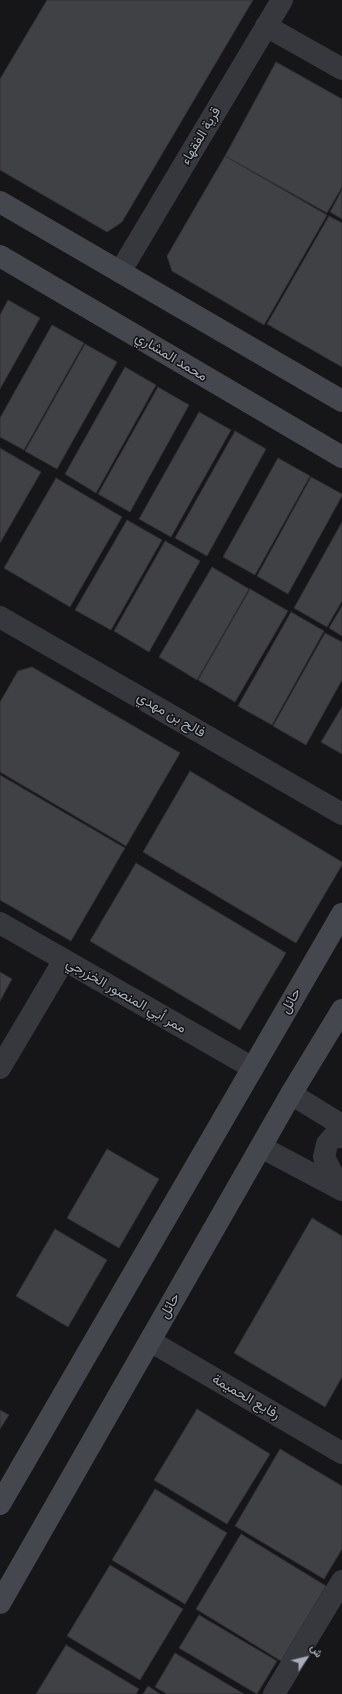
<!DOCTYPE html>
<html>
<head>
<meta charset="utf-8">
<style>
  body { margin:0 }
  #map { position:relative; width:342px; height:1694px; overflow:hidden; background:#161618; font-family:"Fira Sans Condensed",Vazirmatn,sans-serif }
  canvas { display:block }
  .north { position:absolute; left:286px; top:1638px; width:40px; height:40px; -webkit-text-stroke:3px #111113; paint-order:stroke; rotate:55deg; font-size:11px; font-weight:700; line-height:16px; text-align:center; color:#a7aeb9 }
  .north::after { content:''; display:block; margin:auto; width:14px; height:18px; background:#a7aeb9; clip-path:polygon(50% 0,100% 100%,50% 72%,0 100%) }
</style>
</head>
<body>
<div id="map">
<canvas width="342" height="1694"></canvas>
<div class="north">ش</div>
</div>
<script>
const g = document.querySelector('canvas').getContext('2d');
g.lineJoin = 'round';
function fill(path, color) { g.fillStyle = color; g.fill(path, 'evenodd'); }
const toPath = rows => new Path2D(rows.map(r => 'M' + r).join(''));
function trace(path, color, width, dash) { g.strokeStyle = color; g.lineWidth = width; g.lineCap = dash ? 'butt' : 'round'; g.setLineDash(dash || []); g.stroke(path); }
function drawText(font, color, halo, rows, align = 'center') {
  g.font = font + ' "Fira Sans Condensed",Vazirmatn,sans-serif'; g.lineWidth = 3; g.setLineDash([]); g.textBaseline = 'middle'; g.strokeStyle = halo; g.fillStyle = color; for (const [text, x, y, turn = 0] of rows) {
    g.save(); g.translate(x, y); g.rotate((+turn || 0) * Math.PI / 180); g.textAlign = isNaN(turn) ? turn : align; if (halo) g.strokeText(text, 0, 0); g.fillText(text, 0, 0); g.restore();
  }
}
const building = toPath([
  [47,0,253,0,122,222,107,232,0,170,0,79,47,0],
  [276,62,342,99,342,187,327,213,225,156,276,62],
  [225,156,327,215,264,325,172,271,167,256,225,156],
  [342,190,342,219,330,212,342,190],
  [329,216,342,223,342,367,267,324,329,216],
  [8,300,40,318,0,389,0,315,8,300],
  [52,325,84,343,24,450,0,437,0,418,52,325],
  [85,344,117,362,57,469,25,451,85,344],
  [125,367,156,385,96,493,65,474,125,367],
  [158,387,189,405,130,512,98,494,158,387],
  [199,412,231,430,171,537,139,519,199,412],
  [235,431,266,449,207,556,175,538,235,431],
  [0,448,41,472,0,543,0,448],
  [278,458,310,476,255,575,223,557,278,458],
  [311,477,342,494,342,496,288,594,257,576,311,477],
  [56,478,122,517,70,607,4,568,56,478],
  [127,520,162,540,111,630,75,610,127,520],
  [342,522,342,601,327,627,294,608,342,522],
  [165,541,200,561,149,652,114,631,165,541],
  [212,567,249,589,197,680,159,657,212,567],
  [250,589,288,611,235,702,198,680,250,589],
  [342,606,342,636,329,628,342,606],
  [291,612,324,631,272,725,238,706,291,612],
  [325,633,342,642,342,680,306,745,273,726,325,633],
  [32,667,180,753,126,846,0,772,0,702,18,671,32,667],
  [342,707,342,754,321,742,342,707],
  [190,771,342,862,342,865,296,943,143,852,190,771],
  [0,775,125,848,71,941,0,900,0,775],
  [136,863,286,953,240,1030,90,941,136,863],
  [0,972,12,979,0,1001,0,972],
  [107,1149,159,1179,119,1248,67,1218,107,1149],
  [312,1218,342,1236,342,1377,325,1407,234,1353,312,1218],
  [55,1229,107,1260,68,1327,16,1296,55,1229],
  [197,1409,270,1454,227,1524,154,1480,197,1409],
  [0,1410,9,1415,0,1429,0,1410],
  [280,1449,342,1486,342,1549,324,1579,235,1526,280,1449],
  [155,1489,227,1533,185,1604,112,1560,155,1489],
  [241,1534,326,1586,281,1661,196,1609,241,1534],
  [110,1565,183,1609,140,1680,67,1636,110,1565],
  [199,1615,277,1661,257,1694,179,1648,199,1615],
  [66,1645,139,1689,136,1694,36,1694,66,1645],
  [175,1653,244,1694,167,1694,155,1687,175,1653],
  [148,1686,160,1694,143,1694,148,1686]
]);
const street = toPath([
  [266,26,342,69],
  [120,272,282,0],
  [0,617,342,814],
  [0,923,253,1068],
  [0,1068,64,960],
  [291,1094,342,1125],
  [261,1147,342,1190],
  [340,1189,324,1157,327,1144,332,1138,342,1137],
  [150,1341,342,1453],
  [274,1694,342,1581]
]);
const secondary = toPath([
  [0,202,342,401],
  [0,256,342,457],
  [0,1504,342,914],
  [0,1603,291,1094,342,1010]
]);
const streetNames = [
  ["قرية الفقهاء",201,136,-59],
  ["محمد المشاري",171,357,31],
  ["فالح بن مهدي",171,715,30],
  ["ممر أبي المنصور الخزرجي",126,996,30],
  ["حائل",291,1001,-60],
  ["حائل",170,1306,-60],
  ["رفايع الحميمة",246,1397,30]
];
fill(building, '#404145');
trace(building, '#303035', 1);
trace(street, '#37383e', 22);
trace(secondary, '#45474e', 22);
drawText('14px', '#a7aeb9', '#111113', streetNames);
</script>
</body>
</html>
